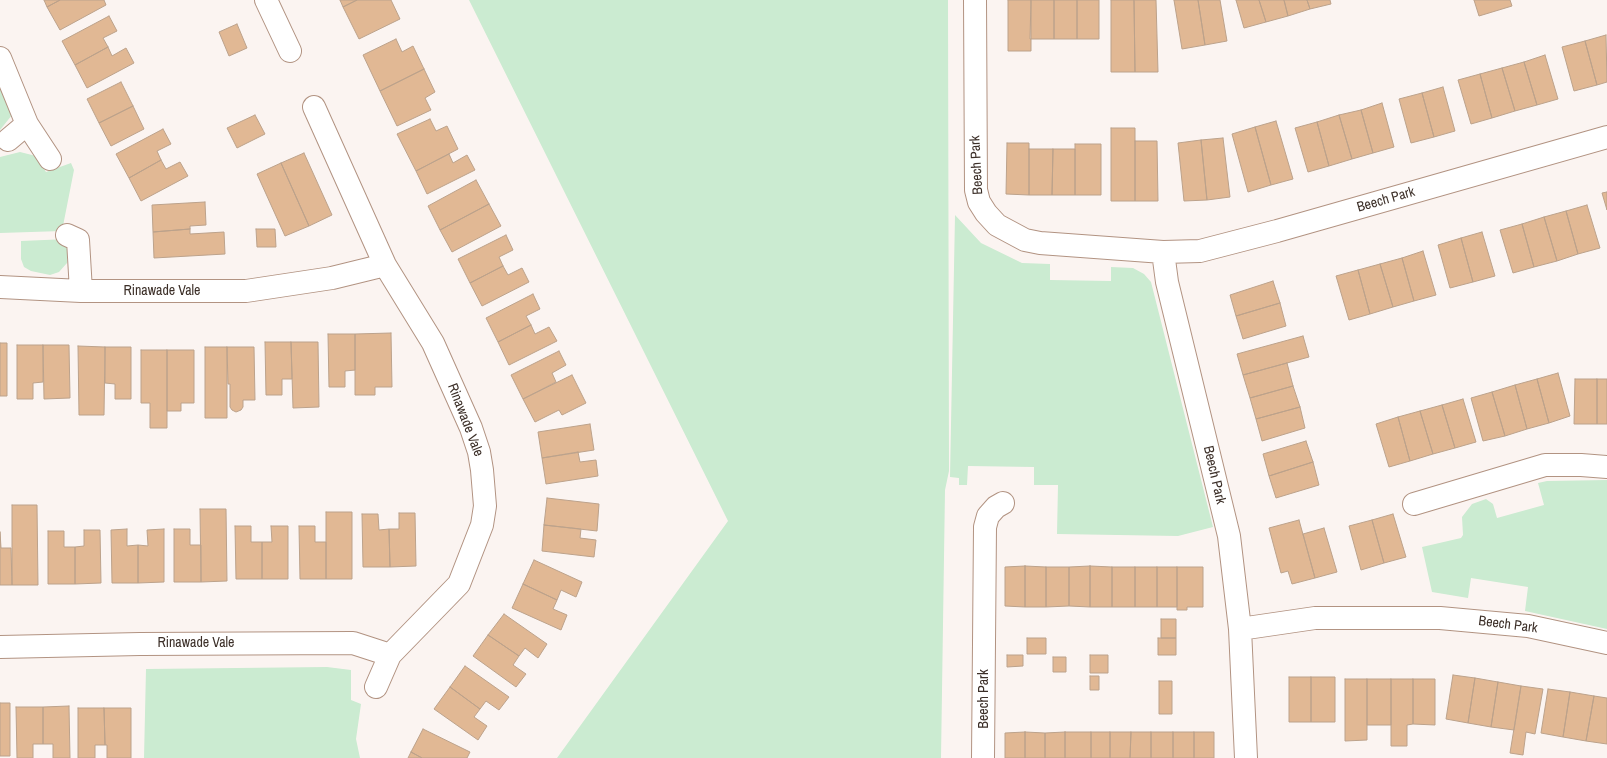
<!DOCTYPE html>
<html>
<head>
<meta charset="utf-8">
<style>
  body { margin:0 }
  canvas { display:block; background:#fbf4f1 }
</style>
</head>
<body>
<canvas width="1607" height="758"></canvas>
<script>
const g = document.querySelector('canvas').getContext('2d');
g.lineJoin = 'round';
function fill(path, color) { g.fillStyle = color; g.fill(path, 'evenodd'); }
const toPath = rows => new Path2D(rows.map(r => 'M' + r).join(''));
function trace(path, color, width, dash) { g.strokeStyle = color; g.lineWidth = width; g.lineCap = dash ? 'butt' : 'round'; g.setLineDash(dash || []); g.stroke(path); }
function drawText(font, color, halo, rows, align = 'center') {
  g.font = font + ' "Archivo Narrow",sans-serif'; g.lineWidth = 4; g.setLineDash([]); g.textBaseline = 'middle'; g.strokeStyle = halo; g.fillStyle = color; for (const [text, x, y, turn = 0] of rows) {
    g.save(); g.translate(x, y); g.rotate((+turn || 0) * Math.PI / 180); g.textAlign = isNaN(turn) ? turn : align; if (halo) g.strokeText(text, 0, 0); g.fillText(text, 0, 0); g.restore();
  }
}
const green = toPath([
  [469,0,948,0,949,471,945,490,941,758,557,758,728,521],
  [0,78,12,115,0,130],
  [20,152,36,156,46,172,71,163,74,170,62,231,0,233,0,157],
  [955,215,981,243,1022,263,1050,264,1050,280,1111,281,1111,267,1133,268,1144,274,1151,282,1213,527,1178,536,1057,534,1058,485,1034,485,1034,467,968,466,967,485,959,485,959,478,950,477],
  [68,239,67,263,59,272,50,275,31,271,24,267,21,259,21,241],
  [1607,480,1607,629,1525,611,1528,587,1471,578,1468,598,1432,592,1422,547,1461,538,1463,535,1462,517,1472,504,1486,499,1493,504,1497,518,1544,505,1538,483,1547,481],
  [327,667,351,670,351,700,361,704,356,739,360,758,144,758,146,669]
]);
const building = toPath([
  [44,0,60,0,47,7,44,0],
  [60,0,104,0,106,5,60,30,47,7,60,0],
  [340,0,357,0,343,7,340,0],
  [357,0,391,0,400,19,359,39,343,7,357,0],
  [1008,0,1031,0,1031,51,1008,51,1008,0],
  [1031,0,1054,0,1054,39,1030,39,1031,0],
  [1054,0,1077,0,1077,39,1054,39,1054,0],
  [1077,0,1099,0,1099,39,1077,39,1077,0],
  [1111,0,1134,0,1135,72,1111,72,1111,0],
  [1134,0,1156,0,1158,72,1135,72,1134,0],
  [1174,0,1198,0,1205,45,1182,49,1174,0],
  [1198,0,1220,0,1227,41,1205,45,1198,0],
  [1236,0,1259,0,1266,22,1244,28,1236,0],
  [1259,0,1284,0,1288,16,1266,22,1259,0],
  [1284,0,1307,0,1310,9,1288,16,1284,0],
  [1307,0,1330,0,1331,4,1310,9,1307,0],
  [1474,0,1510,0,1512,6,1479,16,1474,0],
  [109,16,117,31,103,38,108,47,75,65,62,41,109,16],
  [237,24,247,48,229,56,219,32,237,24],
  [1606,35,1607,82,1597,85,1585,41,1606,35],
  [396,39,402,52,413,46,424,69,380,91,363,55,396,39],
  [1585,41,1597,85,1574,91,1562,47,1585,41],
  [108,47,112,56,126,48,134,63,87,88,75,65,108,47],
  [1545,55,1558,99,1537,105,1524,62,1545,55],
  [1524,62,1537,105,1515,111,1502,68,1524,62],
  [1502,68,1515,111,1492,118,1480,74,1502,68],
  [424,69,435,92,425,98,431,110,397,126,380,91,424,69],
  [1480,74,1492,118,1471,124,1458,80,1480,74],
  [121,82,133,106,99,123,87,99,121,82],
  [1443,87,1455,131,1434,137,1422,93,1443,87],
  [1422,93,1434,137,1411,143,1399,99,1422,93],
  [1382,103,1394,147,1373,153,1361,110,1382,103],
  [133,106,144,129,111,146,99,123,133,106],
  [1361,110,1373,153,1352,159,1339,115,1361,110],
  [255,115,265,134,237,148,227,128,255,115],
  [1339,115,1352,159,1329,166,1317,122,1339,115],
  [430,119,436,131,447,126,458,149,416,171,397,134,430,119],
  [1276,121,1293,179,1271,185,1255,127,1276,121],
  [1317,122,1329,166,1308,172,1295,128,1317,122],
  [1255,127,1271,185,1248,192,1232,134,1255,127],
  [1111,128,1135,128,1135,201,1111,201,1111,128],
  [163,129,171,144,157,151,161,160,129,178,116,154,163,129],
  [1223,138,1230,197,1207,200,1201,140,1223,138],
  [1201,140,1207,200,1184,201,1178,143,1201,140],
  [1135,141,1157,141,1158,201,1135,201,1135,141],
  [1007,143,1029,143,1029,195,1006,194,1007,143],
  [1075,144,1101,144,1101,195,1075,195,1075,144],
  [1029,149,1053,149,1052,195,1029,195,1029,149],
  [1053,149,1075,149,1075,195,1052,195,1053,149],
  [304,153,332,215,309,226,281,163,304,153],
  [449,154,453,163,467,155,475,170,427,194,416,171,449,154],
  [161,160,166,169,180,162,188,176,141,201,129,178,161,160],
  [281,163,309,226,285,236,257,174,281,163],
  [476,180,489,204,440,230,428,206,476,180],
  [1607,192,1607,210,1602,193,1607,192],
  [205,202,206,225,190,226,190,229,153,232,152,205,205,202],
  [489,204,501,226,452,252,440,230,489,204],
  [1587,205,1600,248,1578,254,1566,211,1587,205],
  [1566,211,1578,254,1557,261,1544,217,1566,211],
  [1544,217,1557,261,1534,267,1522,224,1544,217],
  [1522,224,1534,267,1513,273,1500,230,1522,224],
  [190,229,190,234,224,232,225,254,154,258,153,232,190,229],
  [256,229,275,229,276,247,257,247,256,229],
  [1482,232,1495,276,1473,282,1461,238,1482,232],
  [506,235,513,250,499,257,503,266,470,283,458,259,506,235],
  [1461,238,1473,282,1450,288,1438,245,1461,238],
  [1423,251,1436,295,1414,301,1402,258,1423,251],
  [1402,258,1414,301,1393,307,1380,264,1402,258],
  [1380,264,1393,307,1370,314,1358,270,1380,264],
  [503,266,508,275,522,268,529,282,482,306,470,283,503,266],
  [1358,270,1370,314,1349,320,1336,276,1358,270],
  [1273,281,1280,303,1236,316,1230,295,1273,281],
  [533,294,540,309,526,316,531,325,498,342,486,318,533,294],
  [1280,303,1286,326,1243,339,1236,316,1280,303],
  [531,325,535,334,549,327,557,341,509,365,498,342,531,325],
  [391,333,392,387,375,387,375,395,355,395,355,334,391,333],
  [328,334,355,334,355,370,345,371,345,387,329,387,328,334],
  [1303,336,1309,357,1243,375,1237,354,1303,336],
  [265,342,291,342,292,379,282,379,282,395,266,395,265,342],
  [291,342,318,342,319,407,293,408,291,342],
  [0,343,7,343,7,396,0,396,0,343],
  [17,345,43,345,43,382,33,383,33,399,17,399,17,345],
  [43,345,69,345,70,398,44,399,43,345],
  [78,346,105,347,104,415,79,415,78,346],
  [105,347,131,347,131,399,115,399,115,384,105,383,105,347],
  [205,347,227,347,227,418,205,418,205,347],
  [227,347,254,347,255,400,243,400,243,407,241,410,236,412,232,410,230,407,230,384,228,384,227,347],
  [141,350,167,350,167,428,150,428,150,403,141,403,141,350],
  [167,350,194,350,194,403,181,403,181,411,167,411,167,350],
  [559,351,566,365,552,373,556,382,523,399,511,375,559,351],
  [1287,363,1293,386,1250,398,1243,375,1287,363],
  [1558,373,1570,416,1549,423,1537,379,1558,373],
  [572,375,586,403,562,415,559,410,535,422,523,399,572,375],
  [1537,379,1549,423,1527,429,1515,385,1537,379],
  [1575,379,1597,379,1597,424,1574,424,1575,379],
  [1597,379,1607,379,1607,424,1597,424,1597,379],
  [1515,385,1527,429,1505,436,1492,392,1515,385],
  [1293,386,1300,407,1256,419,1250,398,1293,386],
  [1492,392,1505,436,1483,441,1471,398,1492,392],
  [1463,399,1476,442,1455,448,1442,405,1463,399],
  [1442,405,1455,448,1433,454,1420,411,1442,405],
  [1300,407,1305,428,1262,441,1256,419,1300,407],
  [1420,411,1433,454,1410,461,1398,417,1420,411],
  [1398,417,1410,461,1389,467,1376,424,1398,417],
  [590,424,594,450,542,458,538,432,590,424],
  [1306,441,1313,462,1269,476,1263,454,1306,441],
  [578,452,580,462,596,460,598,476,546,484,542,458,578,452],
  [1313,462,1319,485,1276,498,1269,476,1313,462],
  [547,498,599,504,597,531,544,525,547,498],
  [12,505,37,505,38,585,12,585,12,505],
  [200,509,226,509,227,581,201,582,200,509],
  [326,512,352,512,352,579,326,579,326,512],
  [399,513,415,513,416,566,390,567,389,529,399,529,399,513],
  [362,514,378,514,379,530,389,529,390,567,363,567,362,514],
  [1393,514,1406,557,1384,563,1372,520,1393,514],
  [1299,520,1315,578,1292,584,1288,571,1281,573,1269,528,1299,520],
  [1372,520,1384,563,1361,570,1349,526,1372,520],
  [544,525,581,529,580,538,596,540,594,557,542,551,544,525],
  [235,526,251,526,251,542,262,542,262,579,236,579,235,526],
  [271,526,288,526,288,579,262,579,262,542,272,542,271,526],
  [299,526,315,526,315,542,326,542,326,579,300,579,299,526],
  [1324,528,1337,572,1315,578,1303,534,1324,528],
  [127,529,127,546,138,545,138,583,112,583,111,530,127,529],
  [164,529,164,582,138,583,138,545,148,546,147,530,164,529],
  [174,529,190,529,190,545,201,545,201,582,174,582,174,529],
  [84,530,100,530,101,583,75,584,75,547,84,546,84,530],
  [48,531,64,531,64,547,75,547,75,584,48,584,48,531],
  [0,532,1,548,11,548,12,585,0,585,0,532],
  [534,560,582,582,576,597,561,590,557,600,523,584,534,560],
  [1025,566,1046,567,1046,607,1025,607,1025,566],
  [1025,566,1025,607,1005,606,1005,567,1025,566],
  [1090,566,1112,567,1112,607,1090,607,1090,566],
  [1090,566,1090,607,1069,606,1069,567,1090,566],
  [1046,567,1069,567,1069,606,1046,607,1046,567],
  [1112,567,1135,567,1135,607,1112,607,1112,567],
  [1135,567,1157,567,1157,607,1135,607,1135,567],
  [1157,567,1177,567,1177,607,1157,607,1157,567],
  [1177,567,1203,567,1203,607,1187,607,1187,610,1177,610,1177,567],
  [523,584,557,600,553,609,567,615,561,630,512,608,523,584],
  [504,614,547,644,538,658,525,648,519,656,488,635,504,614],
  [1161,619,1176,619,1176,638,1161,638,1161,619],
  [488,635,519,656,513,665,526,674,516,687,473,656,488,635],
  [1027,638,1046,638,1046,654,1027,654,1027,638],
  [1158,638,1176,638,1176,655,1158,655,1158,638],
  [1007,655,1023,655,1023,666,1007,667,1007,655],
  [1090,655,1108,655,1108,673,1090,673,1090,655],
  [1053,657,1066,657,1066,672,1053,672,1053,657],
  [465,666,509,697,499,710,486,701,480,709,450,687,465,666],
  [1453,675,1475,678,1468,723,1446,719,1453,675],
  [1090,676,1099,676,1099,690,1090,690,1090,676],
  [1289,677,1311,677,1311,722,1289,722,1289,677],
  [1311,677,1335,677,1335,722,1311,722,1311,677],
  [1475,678,1498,682,1491,727,1468,723,1475,678],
  [1345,679,1367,679,1367,740,1345,741,1345,679],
  [1367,679,1391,679,1391,725,1367,725,1367,679],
  [1391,679,1413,679,1413,724,1407,725,1407,746,1391,746,1391,679],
  [1413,679,1435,679,1435,725,1413,724,1413,679],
  [1159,681,1172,681,1172,714,1159,714,1159,681],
  [1498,682,1521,686,1514,730,1491,727,1498,682],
  [1521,686,1543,689,1535,734,1526,732,1523,755,1510,753,1521,686],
  [450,687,480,709,474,717,487,726,478,740,434,709,450,687],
  [1548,689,1570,692,1563,737,1541,733,1548,689],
  [1570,692,1594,696,1586,741,1563,737,1570,692],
  [1594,696,1607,698,1607,744,1586,741,1594,696],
  [0,703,10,703,10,756,0,756,0,703],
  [69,706,70,758,53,758,53,744,43,744,43,707,69,706],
  [16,707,43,707,43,744,33,744,33,758,17,758,16,707],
  [78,708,104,708,105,745,95,745,95,758,78,758,78,708],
  [104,708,131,708,131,758,107,758,107,745,105,745,104,708],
  [423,729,470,752,467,758,422,758,411,752,423,729],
  [1025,732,1045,733,1045,758,1025,758,1025,732],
  [1025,732,1025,758,1005,758,1005,733,1025,732],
  [1065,732,1091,732,1091,758,1065,758,1065,732],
  [1065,732,1065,758,1045,758,1045,733,1065,732],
  [1091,732,1110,732,1110,758,1091,758,1091,732],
  [1110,732,1131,732,1130,758,1110,758,1110,732],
  [1131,732,1151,732,1151,758,1130,758,1131,732],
  [1151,732,1173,732,1173,758,1151,758,1151,732],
  [1173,732,1194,732,1194,758,1173,758,1173,732],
  [1194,732,1214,732,1214,758,1194,758,1194,732],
  [411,752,422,758,408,758,411,752]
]);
const minor = toPath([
  [266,0,290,51],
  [975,0,976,190,979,202,986,213,997,225,1025,240,1040,243,1163,252],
  [0,58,27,124,50,159],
  [314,107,385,265,433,343,471,428,479,452,482,470,485,506,482,525,459,584,390,655,376,687],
  [8,140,27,124],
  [67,235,78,240,81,291],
  [0,287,81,291,246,291,332,278,385,265],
  [1414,504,1545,465,1581,465,1607,467],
  [1240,629,1315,618,1440,618,1528,626,1607,643],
  [0,647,140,644,353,643,390,655],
  [983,758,985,527,988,516,996,507,1003,503],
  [1246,758,1240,629,1229,536,1167,282,1163,252,1200,251,1277,231,1607,137]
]);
const streetNames = [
  ["Beech Park",977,165,-93],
  ["Beech Park",1386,200,-16],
  ["Rinawade Vale",162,291],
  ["Rinawade Vale",465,420,69],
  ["Beech Park",1214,475,77],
  ["Beech Park",1508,625,7],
  ["Rinawade Vale",196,643],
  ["Beech Park",984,699,-90]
];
fill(green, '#cbebd1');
fill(building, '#e1b894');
trace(building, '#bca28b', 1);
trace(minor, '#b29382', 24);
trace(minor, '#fff', 22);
drawText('14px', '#3c2f28', '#fff', streetNames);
</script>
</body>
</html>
